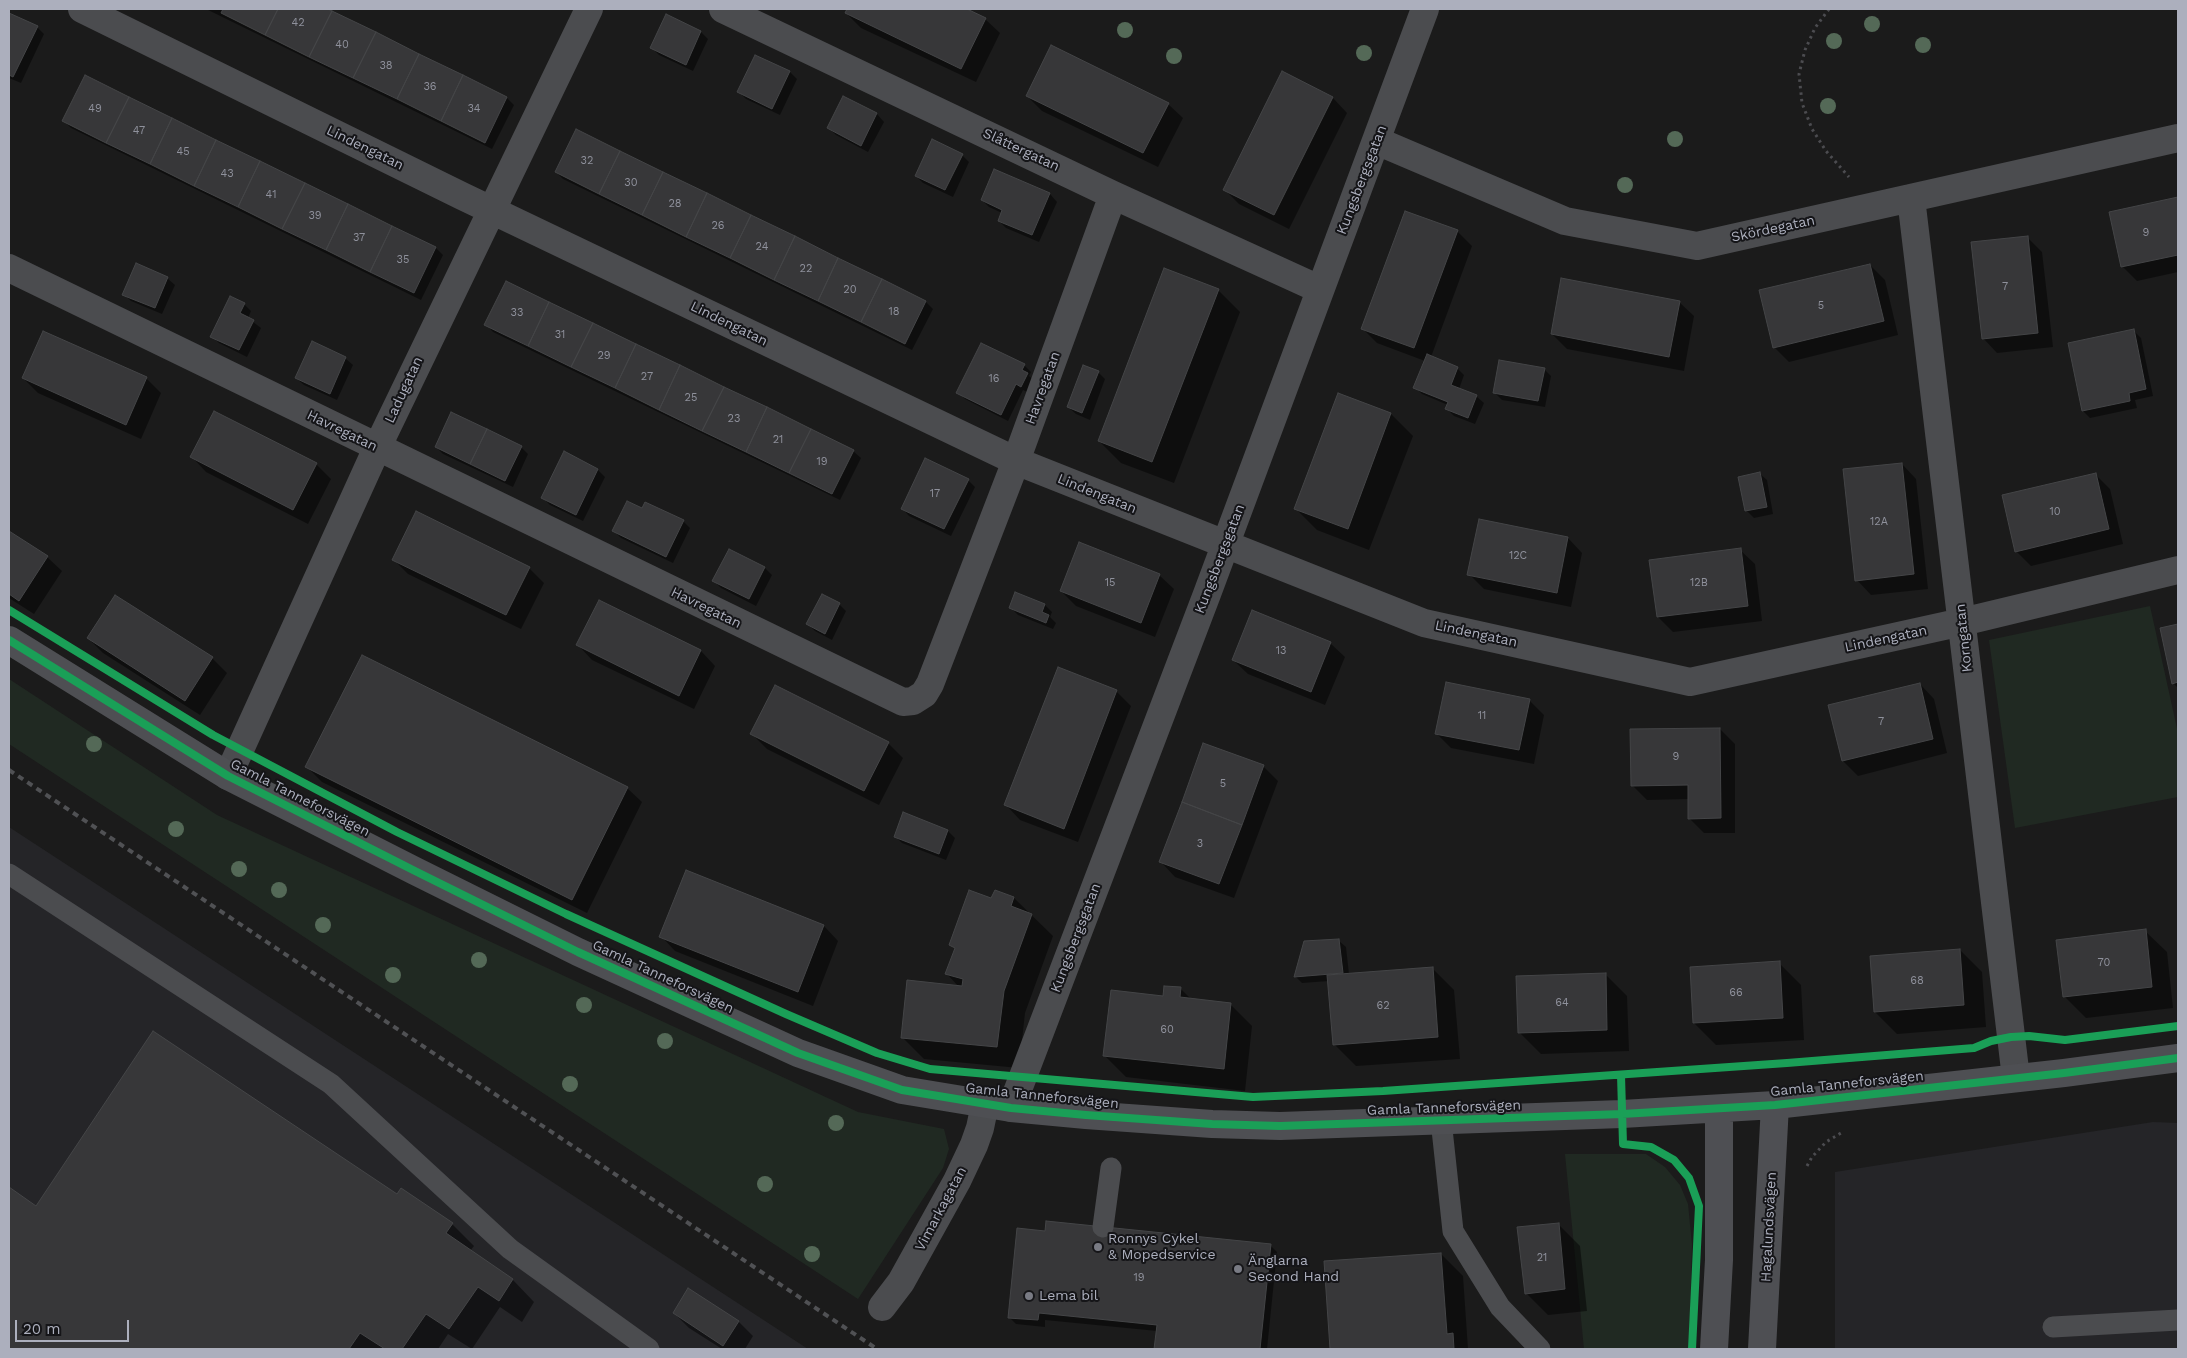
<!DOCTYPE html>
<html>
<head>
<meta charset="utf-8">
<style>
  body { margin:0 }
  #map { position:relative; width:2187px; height:1358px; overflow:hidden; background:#1b1b1b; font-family:"Work Sans",sans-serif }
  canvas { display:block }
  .frame { position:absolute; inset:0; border:10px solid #acafbd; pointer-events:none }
  .scale { position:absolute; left:15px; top:1320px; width:114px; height:22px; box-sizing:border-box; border:2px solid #acafbd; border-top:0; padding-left:6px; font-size:15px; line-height:18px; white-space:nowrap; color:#acafbd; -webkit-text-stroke:4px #151518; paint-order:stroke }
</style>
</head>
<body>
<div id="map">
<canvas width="2187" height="1358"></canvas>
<div class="frame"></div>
<div class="scale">20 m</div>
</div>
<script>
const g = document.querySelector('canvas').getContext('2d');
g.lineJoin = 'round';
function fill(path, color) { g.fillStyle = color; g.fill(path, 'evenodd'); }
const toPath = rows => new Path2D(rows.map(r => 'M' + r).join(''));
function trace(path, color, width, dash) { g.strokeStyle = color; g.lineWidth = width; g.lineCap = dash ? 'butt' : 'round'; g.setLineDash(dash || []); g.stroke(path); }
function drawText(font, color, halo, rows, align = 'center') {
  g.font = font + ' "Work Sans",sans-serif'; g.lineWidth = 4; g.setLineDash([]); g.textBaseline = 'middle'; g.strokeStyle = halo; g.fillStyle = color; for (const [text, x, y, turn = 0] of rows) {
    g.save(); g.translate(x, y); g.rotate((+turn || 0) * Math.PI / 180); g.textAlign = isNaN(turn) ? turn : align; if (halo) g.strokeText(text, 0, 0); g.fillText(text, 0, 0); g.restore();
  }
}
const built = toPath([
  [9,827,808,1349,9,1349],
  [2153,1122,2178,1123,2178,1349,1835,1349,1835,1172]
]);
const green = toPath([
  [2150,606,2178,733,2178,797,2015,828,1989,640],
  [9,679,217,815,858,1112,944,1129,949,1149,943,1168,858,1299,9,744],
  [1565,1154,1646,1154,1665,1167,1680,1185,1688,1204,1692,1245,1689,1349,1584,1349]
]);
const shadow = toPath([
  [206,9,325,9,507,98,514,105,492,149],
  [848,9,964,9,985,19,1000,33,976,82,861,28,846,13],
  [9,14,37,27,44,34,21,83,9,78],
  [667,16,701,32,708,39,693,71,659,55,652,48],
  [756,57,790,72,797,79,780,115,746,99,739,92],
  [1282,73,1333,98,1347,113,1289,229,1239,204,1224,189],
  [85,77,436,248,443,255,421,300,71,128,64,121],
  [1027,96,1168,104,1183,118,1158,167,1042,111],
  [844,98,877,114,884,122,868,152,836,135,829,128],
  [577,131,926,302,933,309,912,350,563,179,556,172],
  [962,155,969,162,953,197,923,183,916,176],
  [995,171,1050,194,1057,202,1039,242,1006,228,999,221,1002,213,989,207,982,200],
  [2178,198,2178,272,2137,281,2122,266,2110,213],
  [1406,212,1458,232,1472,246,1431,357,1457,368,1464,375,1459,389,1476,396,1484,403,1475,424,1454,416,1447,409,1448,405,1422,394,1415,387,1425,361,1377,343,1362,328],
  [2027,237,2042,252,2053,347,1997,353,1983,338],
  [1870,265,1885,280,1898,335,1789,362,1774,347],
  [167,278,175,285,162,314,131,301,124,294],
  [1218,290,1240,312,1174,483,1121,463,1099,441],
  [1679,302,1694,316,1684,371,1567,349,1552,334],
  [244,304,251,311,248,318,261,328,247,357,219,343,212,336],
  [486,324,853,451,861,458,840,500,493,332],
  [2134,331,2141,338,2153,396,2135,400,2137,408,2090,418,2083,411],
  [43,333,146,378,161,393,141,439,38,393,23,378],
  [345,358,353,365,337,400,304,385,296,378],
  [1024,365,1031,372,1029,376,1035,381,1029,393,1023,390,1008,421,965,399,958,392],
  [1544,369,1551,376,1545,407,1502,400,1495,393],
  [1098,372,1105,379,1090,420,1076,414,1068,407],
  [1338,395,1391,414,1413,436,1369,550,1317,530,1295,508],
  [214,412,316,464,331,479,308,524,206,472,192,457],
  [436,447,521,447,528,454,513,487,443,454],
  [564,453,598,470,605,477,583,521,550,505,543,498],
  [1902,464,1916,479,1928,589,1871,595,1857,580],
  [1759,473,1767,480,1773,514,1754,518,1747,511,1740,478],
  [2095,474,2110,489,2123,544,2031,566,2016,551],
  [968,480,975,487,951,536,909,516,902,508],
  [643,509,683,521,690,528,673,563,621,538,614,531],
  [9,532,47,557,62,571,34,614,9,598],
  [1568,538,1582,553,1571,607,1484,589,1469,574],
  [1740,550,1755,564,1762,621,1673,632,1658,617],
  [393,559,529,568,544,583,521,629,408,574],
  [765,568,772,575,756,606,721,588,714,581],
  [1159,575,1174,589,1155,637,1076,606,1061,591],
  [1016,594,1045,605,1052,612,1050,617,1056,623,1053,629,1018,615,1011,608],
  [599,602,701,651,715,666,694,709,592,660,578,645],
  [839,604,846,611,832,640,815,631,808,624],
  [2178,626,2178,688,2173,683,2161,629],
  [88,638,212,658,227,673,200,715,103,653],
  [1330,643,1345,657,1325,705,1248,674,1233,660],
  [1920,684,1934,699,1947,753,1858,776,1843,761,1830,706],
  [1116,691,1131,706,1078,842,1020,820,1006,805],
  [1529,700,1544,715,1534,764,1451,748,1436,733],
  [1720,729,1735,744,1735,833,1704,833,1689,818,1689,799,1647,800,1632,785],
  [752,734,888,743,903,758,879,805,767,749],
  [1263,766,1278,781,1234,898,1175,877,1161,862],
  [307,767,627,788,642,802,587,913,322,782],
  [904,814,948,831,955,838,946,860,902,843,895,836],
  [687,872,824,926,838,941,813,1006,675,951,661,936],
  [995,891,1014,898,1053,936,1025,1013,1019,1068,924,1059,902,1037,959,987,947,974,956,950,950,944,991,900],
  [2145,931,2167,952,2173,1008,2086,1018,2064,996],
  [1338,940,1346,947,1349,974,1432,968,1454,990,1460,1059,1356,1066,1334,1044,1329,981,1302,983,1295,976],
  [1960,950,1982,972,1986,1027,1897,1034,1875,1012],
  [1779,963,1801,985,1804,1040,1716,1045,1694,1023],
  [1605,974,1627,996,1629,1051,1541,1054,1519,1032],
  [1181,989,1192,1000,1231,1005,1252,1026,1245,1091,1126,1077,1104,1055,1164,997],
  [9,1189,37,1207,398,1196,401,1190,452,1224,474,1246,470,1251,513,1280,534,1302,522,1322,500,1307,472,1349,448,1334,438,1349,9,1349],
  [1558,1224,1580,1246,1587,1311,1548,1315,1526,1293],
  [1270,1245,1277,1252,1267,1349,1156,1349,1157,1331,1045,1320,1045,1327,1016,1324,1009,1317],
  [1441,1254,1463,1276,1468,1349,1331,1349,1325,1262],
  [689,1290,739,1322,753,1336,745,1349,722,1349,689,1328,674,1313]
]);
const building = toPath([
  [223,9,278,9,265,35,221,13,223,9],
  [278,9,328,9,332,11,309,57,265,35,278,9],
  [847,9,967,9,986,18,961,69,845,13,847,9],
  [332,11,376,32,353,78,309,57,332,11],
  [9,13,38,26,13,77,9,75,9,13],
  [666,14,701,31,686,65,650,48,666,14],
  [376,32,419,54,397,99,353,78,376,32],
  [1051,45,1169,103,1143,153,1026,96,1051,45],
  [419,54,463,75,441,121,397,99,419,54],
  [755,55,790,71,772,109,737,92,755,55],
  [1282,71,1333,97,1274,215,1223,190,1282,71],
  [85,75,129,97,106,143,62,121,85,75],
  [463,75,507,97,485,143,441,121,463,75],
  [843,96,877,113,861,146,827,128,843,96],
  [129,97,172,118,150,164,106,143,129,97],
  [172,118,216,140,194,186,150,164,172,118],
  [576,129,620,151,599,194,555,172,576,129],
  [932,139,963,154,945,190,915,176,932,139],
  [216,140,260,161,238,207,194,186,216,140],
  [620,151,663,172,642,215,599,194,620,151],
  [260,161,305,183,282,229,238,207,260,161],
  [994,169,1050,193,1032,235,998,221,1002,210,981,200,994,169],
  [663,172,707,193,686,237,642,215,663,172],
  [305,183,348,204,326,250,282,229,305,183],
  [707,193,751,215,730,258,686,237,707,193],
  [2178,197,2178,255,2121,267,2109,212,2178,197],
  [348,204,392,226,370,272,326,250,348,204],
  [1405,211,1458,230,1414,348,1361,329,1405,211],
  [751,215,795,236,774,280,730,258,751,215],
  [392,226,436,247,414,293,370,272,392,226],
  [795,236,838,258,818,301,774,280,795,236],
  [2028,236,2038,333,1982,339,1971,242,2028,236],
  [838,258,882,279,861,322,818,301,838,258],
  [136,263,168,277,155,308,122,295,136,263],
  [1870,264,1884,321,1773,348,1759,290,1870,264],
  [1164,268,1219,289,1152,462,1098,441,1164,268],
  [1561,278,1680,301,1669,357,1551,334,1561,278],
  [882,279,926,301,905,344,861,322,882,279],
  [506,281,549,302,528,346,484,325,506,281],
  [230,296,245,303,240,313,254,320,239,350,210,337,230,296],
  [549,302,593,323,571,367,528,346,549,302],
  [593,323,636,344,615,388,571,367,593,323],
  [2134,329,2146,389,2129,393,2130,401,2082,411,2068,343,2134,329],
  [43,331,147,377,126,425,22,378,43,331],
  [312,341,346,357,330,394,295,378,312,341],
  [981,343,1025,364,1022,370,1028,373,1021,387,1016,384,1001,415,956,393,981,343],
  [636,344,680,365,659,410,615,388,636,344],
  [1427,354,1458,367,1451,385,1477,395,1468,418,1445,409,1448,402,1413,388,1427,354],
  [1499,360,1545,368,1538,401,1493,393,1499,360],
  [680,365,724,387,702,431,659,410,680,365],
  [1083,365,1099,371,1082,413,1067,407,1083,365],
  [724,387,767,407,746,452,702,431,724,387],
  [1338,393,1391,413,1348,529,1294,509,1338,393],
  [767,407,811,429,789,473,746,452,767,407],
  [214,411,317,463,293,510,190,457,214,411],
  [451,412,487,429,470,464,435,447,451,412],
  [487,429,522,446,505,481,470,464,487,429],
  [811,429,854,450,832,494,789,473,811,429],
  [564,451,598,469,576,515,541,498,564,451],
  [925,458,969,479,944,529,901,509,925,458],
  [1902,463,1914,574,1855,581,1843,469,1902,463],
  [1760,472,1767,507,1745,511,1738,477,1760,472],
  [2096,473,2109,529,2015,552,2002,495,2096,473],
  [627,501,642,508,645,502,684,520,666,557,612,531,627,501],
  [416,511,530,567,506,615,392,560,416,511],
  [1479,519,1568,537,1557,593,1467,575,1479,519],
  [9,531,48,556,19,601,9,594,9,531],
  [1079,542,1160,574,1141,623,1060,591,1079,542],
  [1741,548,1748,606,1657,617,1649,560,1741,548],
  [729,549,765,567,749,599,712,581,729,549],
  [1015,592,1045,604,1042,612,1049,615,1046,623,1009,608,1015,592],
  [822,594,840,603,825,634,806,624,822,594],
  [115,595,213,657,185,701,87,638,115,595],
  [599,600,701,650,679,696,576,645,599,600],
  [1252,610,1331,642,1311,692,1232,660,1252,610],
  [2178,624,2178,682,2172,684,2160,628,2178,624],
  [362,655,628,787,572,900,305,767,362,655],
  [1058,667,1117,690,1064,829,1004,805,1058,667],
  [1446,682,1530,699,1519,750,1435,734,1446,682],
  [1920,683,1933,739,1842,761,1828,705,1920,683],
  [775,685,889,742,864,791,750,734,775,685],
  [1720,728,1721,818,1688,819,1688,785,1631,786,1630,729,1720,728],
  [1203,743,1264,765,1242,825,1182,802,1203,743],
  [1182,802,1242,825,1219,884,1159,862,1182,802],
  [903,812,948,830,939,854,894,837,903,812],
  [686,870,824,925,798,992,659,937,686,870],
  [969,890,991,898,995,890,1014,897,1011,906,1032,914,1004,991,997,1047,901,1038,907,980,962,986,963,979,945,974,955,948,949,945,969,890],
  [2146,929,2152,987,2063,997,2056,940,2146,929],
  [1339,939,1343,973,1294,977,1304,941,1339,939],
  [1960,949,1964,1005,1874,1012,1870,956,1960,949],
  [1780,961,1783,1018,1693,1023,1690,967,1780,961],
  [1433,967,1438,1037,1333,1045,1327,975,1433,967],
  [1606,973,1607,1030,1518,1033,1516,976,1606,973],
  [1164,986,1181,987,1180,997,1231,1003,1224,1069,1103,1056,1111,990,1163,996,1164,986],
  [153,1031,397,1194,401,1188,453,1223,446,1233,513,1279,499,1301,478,1287,449,1329,426,1314,402,1349,385,1349,360,1333,349,1349,9,1349,9,1187,36,1206,153,1031],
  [1046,1221,1271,1244,1260,1349,1154,1349,1157,1325,1039,1313,1038,1320,1008,1318,1017,1228,1045,1231,1046,1221],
  [1559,1223,1565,1289,1525,1294,1517,1227,1559,1223],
  [1441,1253,1447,1334,1453,1333,1454,1349,1330,1349,1324,1261,1441,1253],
  [688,1288,739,1321,723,1346,673,1313,688,1288]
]);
const path = toPath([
  [1829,9,1815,28,1805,50,1799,74,1802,103,1812,129,1826,151,1849,177],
  [1807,1166,1812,1157,1826,1142,1841,1133]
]);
const lane = toPath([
  [9,874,331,1084,510,1249,649,1349],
  [1441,1120,1453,1231,1500,1307,1540,1349],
  [1103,1227,1111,1168],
  [2053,1327,2178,1320]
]);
const street = toPath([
  [82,9,462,196,1016,461,1424,623,1690,682,1962,622,2178,570],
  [723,9,1113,195,1319,289],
  [1377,141,1565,221,1697,246,2178,138],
  [1911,198,2016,1078],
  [9,268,903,702,913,701,924,694,930,684,1016,461,1113,195],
  [228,776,377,448,589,9],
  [1011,1108,1207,594,1425,9],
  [882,1307,901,1282,957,1181,974,1145,980,1128,985,1104]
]);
const secondary = toPath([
  [9,640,228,776,415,871,578,952,798,1053,902,1090,1011,1108,1086,1115,1212,1124,1280,1126,1622,1114,1775,1105,2064,1073,2178,1058],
  [1714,1349,1719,1260,1719,1109],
  [1762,1349,1775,1105]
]);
const rail = toPath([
  [9,770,877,1349]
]);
const cycleway = toPath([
  [9,610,213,735,397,832,566,914,786,1014,877,1053,930,1069,1253,1097,1383,1091,1787,1063,1974,1048,1991,1041,2011,1037,2029,1036,2065,1040,2178,1026],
  [9,640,228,776,415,871,578,952,798,1053,902,1090,1011,1108,1086,1115,1212,1124,1280,1126,1622,1114,1775,1105,2064,1073,2178,1058],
  [1621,1075,1623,1144,1651,1147,1674,1160,1689,1178,1699,1206,1692,1349]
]);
const trees = [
  [1872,24],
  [1125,30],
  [1834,41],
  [1923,45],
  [1364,53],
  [1174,56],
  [1828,106],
  [1675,139],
  [1625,185],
  [94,744],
  [176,829],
  [239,869],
  [279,890],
  [323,925],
  [479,960],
  [393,975],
  [584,1005],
  [665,1041],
  [570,1084],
  [836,1123],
  [765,1184],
  [812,1254]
];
const markers = [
  [1098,1247,5,"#797b84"],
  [1238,1269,5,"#797b84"],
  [1029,1296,5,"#797b84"]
];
const numberNames = [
  ["42",298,23],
  ["40",342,45],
  ["38",386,66],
  ["36",430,87],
  ["49",95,109],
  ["34",474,109],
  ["47",139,131],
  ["45",183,152],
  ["32",587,161],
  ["43",227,174],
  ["30",631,183],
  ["41",271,195],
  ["28",675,204],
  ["39",315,216],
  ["26",718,226],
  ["9",2146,233],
  ["37",359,238],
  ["24",762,247],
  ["35",403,260],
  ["22",806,269],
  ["7",2005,287],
  ["20",850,290],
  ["5",1821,306],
  ["18",894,312],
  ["33",517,313],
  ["31",560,335],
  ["29",604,356],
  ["27",647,377],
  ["16",994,379],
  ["25",691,398],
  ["23",734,419],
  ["21",778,440],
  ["19",822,462],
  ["17",935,494],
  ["10",2055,512],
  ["12A",1879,522],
  ["12C",1518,556],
  ["15",1110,583],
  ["12B",1699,583],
  ["13",1281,651],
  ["11",1482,716],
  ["7",1881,722],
  ["9",1676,757],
  ["5",1223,784],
  ["3",1200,844],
  ["70",2104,963],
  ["68",1917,981],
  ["66",1736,993],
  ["64",1562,1003],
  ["62",1383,1006],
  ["60",1167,1030],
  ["21",1542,1258],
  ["19",1139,1278]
];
const streetNames = [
  ["Lindengatan",365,148,26],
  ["Slåttergatan",1021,150,25],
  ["Kungsbergsgatan",1362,180,-69],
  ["Skördegatan",1773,229,-12],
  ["Lindengatan",729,324,26],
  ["Havregatan",1043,388,-70],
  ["Ladugatan",404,390,-65],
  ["Havregatan",342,431,26],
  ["Lindengatan",1097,494,22],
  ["Kungsbergsgatan",1220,559,-69],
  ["Havregatan",706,608,26],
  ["Lindengatan",1476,634,12],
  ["Korngatan",1964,638,-96],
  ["Lindengatan",1886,639,-12],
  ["Gamla Tanneforsvägen",300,798,27],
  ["Kungsbergsgatan",1076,938,-69],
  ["Gamla Tanneforsvägen",663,977,25],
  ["Gamla Tanneforsvägen",1847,1084,-6],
  ["Gamla Tanneforsvägen",1042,1096,6],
  ["Gamla Tanneforsvägen",1444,1108,-2],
  ["Vimarkagatan",941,1209,-62],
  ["Hagalundsvägen",1769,1227,-87]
];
const poiNames = [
  ["Ronnys Cykel",1108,1239],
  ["& Mopedservice",1108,1255],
  ["Änglarna",1248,1261],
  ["Second Hand",1248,1277],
  ["Lema bil",1039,1296]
];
fill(built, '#252528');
fill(green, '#202922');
fill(shadow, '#0007');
fill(building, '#373739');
trace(building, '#444547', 1);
trace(path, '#4c4c50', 3, [2.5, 4]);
trace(lane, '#4b4c4f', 21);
trace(street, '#4b4c4f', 28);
trace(secondary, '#4e4f53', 28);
trace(rail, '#505154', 4, [6, 5]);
trace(cycleway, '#1a9f57', 8);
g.fillStyle = '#546957';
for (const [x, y] of trees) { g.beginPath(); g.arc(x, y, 8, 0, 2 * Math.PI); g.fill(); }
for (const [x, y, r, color] of markers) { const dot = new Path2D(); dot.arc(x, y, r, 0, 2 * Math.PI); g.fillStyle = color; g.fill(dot); trace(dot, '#151518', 2); }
drawText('11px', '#8f919c', null, numberNames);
drawText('14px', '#acafbd', '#151518', streetNames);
drawText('14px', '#acafbd', '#151518', poiNames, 'left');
</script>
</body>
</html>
